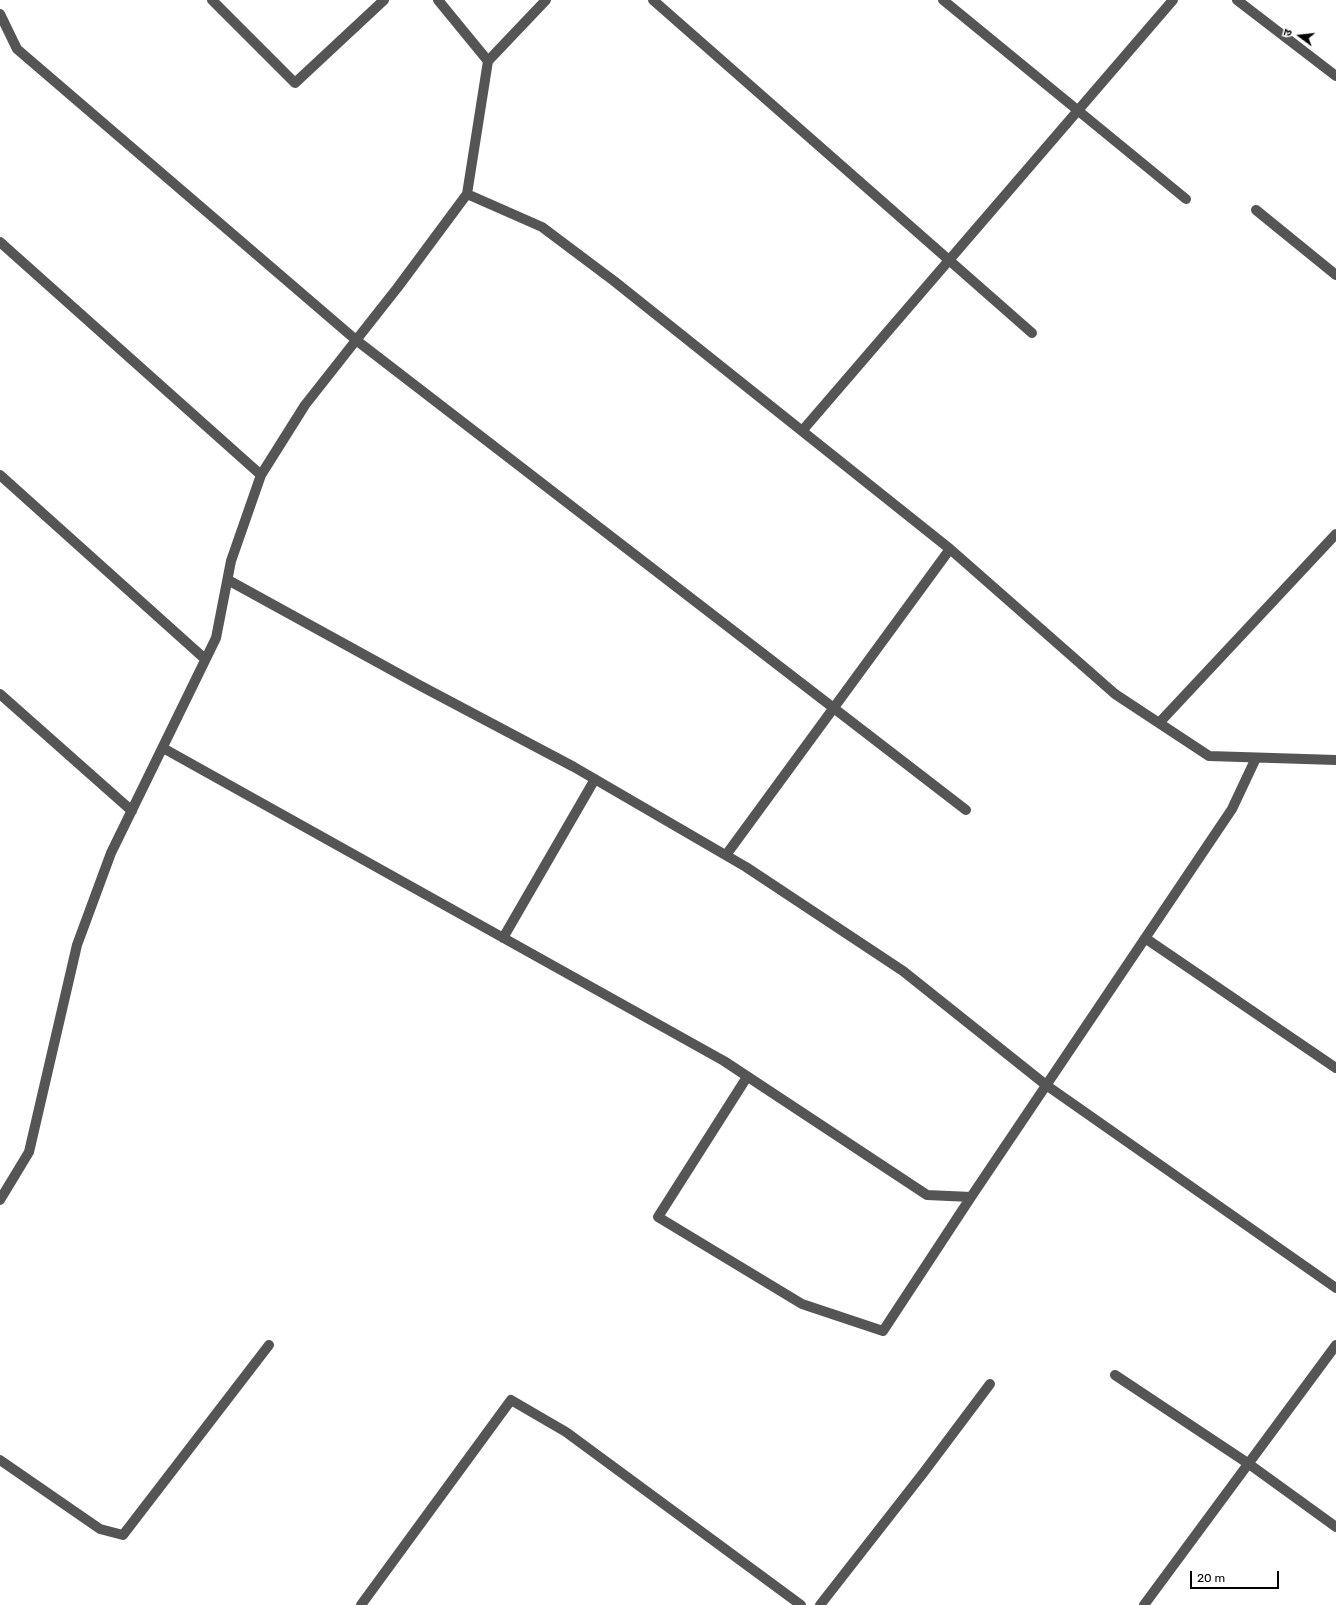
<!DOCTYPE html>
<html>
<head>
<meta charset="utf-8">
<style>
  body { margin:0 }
  #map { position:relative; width:1336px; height:1605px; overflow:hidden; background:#fff; font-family:Rubik,"Noto Sans Devanagari",sans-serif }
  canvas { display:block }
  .north { position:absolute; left:1280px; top:16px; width:40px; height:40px; -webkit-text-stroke:3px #fff; paint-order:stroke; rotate:285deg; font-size:11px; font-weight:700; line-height:16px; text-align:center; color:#000 }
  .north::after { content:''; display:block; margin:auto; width:14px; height:18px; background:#000; clip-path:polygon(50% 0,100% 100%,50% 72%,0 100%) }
  .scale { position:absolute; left:1190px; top:1571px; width:89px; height:18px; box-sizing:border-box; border:2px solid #000; border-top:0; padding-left:5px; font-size:12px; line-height:14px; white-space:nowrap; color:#000; -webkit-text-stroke:3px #fff; paint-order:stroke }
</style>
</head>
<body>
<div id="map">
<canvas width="1336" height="1605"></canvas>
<div class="north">उ</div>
<div class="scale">20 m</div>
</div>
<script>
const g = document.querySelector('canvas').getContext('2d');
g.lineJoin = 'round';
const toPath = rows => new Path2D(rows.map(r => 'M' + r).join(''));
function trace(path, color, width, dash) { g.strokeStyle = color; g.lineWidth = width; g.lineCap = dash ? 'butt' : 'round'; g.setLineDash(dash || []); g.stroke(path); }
const minor = toPath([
  [212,0,295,83,384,0],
  [438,0,488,61],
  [653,0,1032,333],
  [943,0,1186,199],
  [1237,0,1336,76],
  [0,14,17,49,356,340,966,810],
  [467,194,488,61,546,0],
  [1256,210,1336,275],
  [0,242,261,475],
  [802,431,1173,0],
  [0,475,205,659],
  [228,580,419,685,574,767,746,867,903,971,1046,1085,1336,1288],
  [0,694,132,811],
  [1159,723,1336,534],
  [163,748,724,1061,927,1195,971,1197,1232,809,1256,758],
  [726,855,950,549],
  [503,938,595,779],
  [1145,938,1336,1068],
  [747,1077,658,1217,802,1304,883,1331,971,1197],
  [0,1200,29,1152,77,945,111,853,216,638,231,561,261,475,305,405,398,287,467,194,542,227,614,281,950,549,1115,694,1209,756,1336,760],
  [1115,1375,1249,1464,1336,1527],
  [0,1460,100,1529,123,1535,269,1345],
  [361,1605,511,1400,566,1432,801,1605],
  [820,1605,924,1472,990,1384],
  [1144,1605,1336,1345]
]);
trace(minor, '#555', 10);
</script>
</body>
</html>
